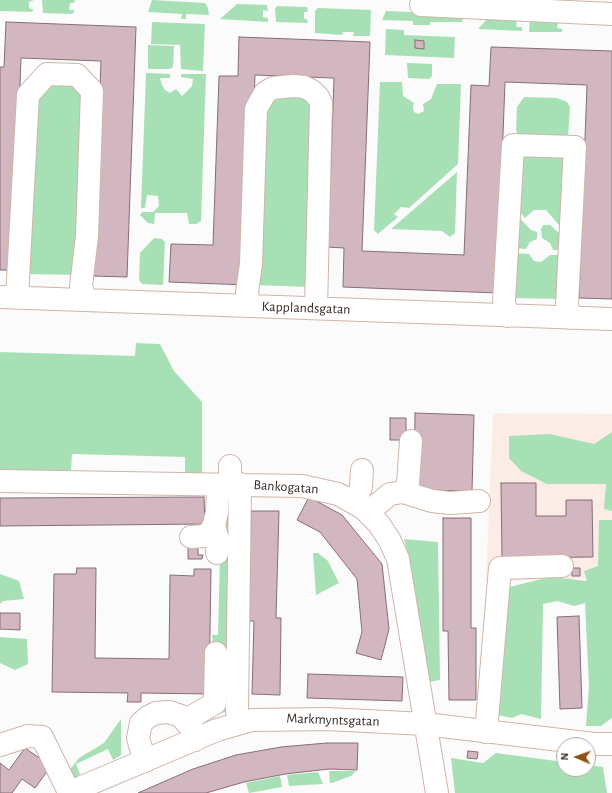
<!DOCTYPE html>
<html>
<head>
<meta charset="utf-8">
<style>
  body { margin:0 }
  #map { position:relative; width:612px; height:793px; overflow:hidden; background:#fbfbfb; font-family:"Alegreya Sans",sans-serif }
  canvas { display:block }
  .north { position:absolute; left:556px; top:737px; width:40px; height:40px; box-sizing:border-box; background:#fff; border:1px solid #aeaaa8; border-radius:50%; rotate:272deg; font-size:11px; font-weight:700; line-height:16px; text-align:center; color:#352b26 }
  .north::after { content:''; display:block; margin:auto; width:14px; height:18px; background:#905118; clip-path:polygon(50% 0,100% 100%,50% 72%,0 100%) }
</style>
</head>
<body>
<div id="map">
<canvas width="612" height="793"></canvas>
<div class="north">N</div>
</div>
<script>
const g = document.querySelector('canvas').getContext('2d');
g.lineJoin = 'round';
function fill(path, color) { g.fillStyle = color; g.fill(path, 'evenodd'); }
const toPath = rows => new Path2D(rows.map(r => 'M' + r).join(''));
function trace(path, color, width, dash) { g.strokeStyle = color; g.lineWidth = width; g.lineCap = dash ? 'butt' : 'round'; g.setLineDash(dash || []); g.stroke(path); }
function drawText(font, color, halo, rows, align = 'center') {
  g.font = font + ' "Alegreya Sans",sans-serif'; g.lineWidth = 3; g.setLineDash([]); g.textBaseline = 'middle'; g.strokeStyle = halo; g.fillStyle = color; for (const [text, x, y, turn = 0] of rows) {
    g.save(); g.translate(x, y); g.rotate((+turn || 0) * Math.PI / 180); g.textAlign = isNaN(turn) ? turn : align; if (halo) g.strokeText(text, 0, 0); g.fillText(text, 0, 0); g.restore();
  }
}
const built = toPath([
  [493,413,612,414,612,578,486,581]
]);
const green = toPath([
  [0,0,34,0,29,2,29,8,34,10,31,12,0,11],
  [42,0,75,0,74,3,70,3,69,10,74,10,74,12,72,14,43,13],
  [152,0,205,3,208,8,209,15,186,14,186,19,181,19,182,14,148,12],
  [237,4,267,5,268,11,263,10,263,17,268,18,268,22,220,19],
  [277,6,307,7,308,12,304,12,304,19,307,19,308,23,276,22,275,9],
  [318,8,371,10,370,36,353,36,354,32,343,32,342,35,315,33,315,11],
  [386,11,456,14,461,16,463,22,430,22,430,25,413,25,413,21,382,20],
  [490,16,522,18,522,21,517,21,516,27,522,27,522,31,478,29],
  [530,19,558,22,557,28,562,29,562,32,529,32],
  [152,22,205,24,203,71,181,69,180,45,151,44],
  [386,29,404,30,404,35,455,37,454,58,385,55],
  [148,45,174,46,173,67,170,69,148,69],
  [407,63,432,64,432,76,429,79,408,78],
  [146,73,170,74,170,78,160,78,162,85,165,90,170,93,176,89,182,96,192,86,193,79,181,77,181,74,206,74,201,221,196,224,189,224,187,213,155,213,154,224,148,223,140,215,142,212,153,212,159,206,158,196,147,195,145,208,141,208],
  [50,79,69,80,86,101,79,275,24,274,32,99],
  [380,82,402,82,403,96,414,103,413,107,414,112,418,114,424,111,423,104,431,99,437,84,461,84,458,164,409,208,401,207,394,214,398,217,378,234,374,230],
  [277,92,302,92,316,107,309,287,255,285,262,106],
  [524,97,557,98,567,102,570,107,568,138,519,136,516,130,517,107],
  [554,151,565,158,565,232,546,210,534,210,525,218,514,205,522,153],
  [457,172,455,233,450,237,442,231,391,229],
  [513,211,531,230,537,232,537,239,530,242,526,249,512,248],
  [543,225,550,225,565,238,563,250,553,250,550,243,542,238,541,229],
  [154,238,162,239,165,242,163,285,142,284,139,280,140,253],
  [514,253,529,254,534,261,541,262,550,255,559,255,562,299,511,298],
  [136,343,160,344,174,371,202,402,202,473,185,473,185,457,72,454,71,470,60,474,0,473,0,352,135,356],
  [612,432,612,511,604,509,606,484,547,484,521,471,509,458,509,436,550,434,594,444],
  [229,494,237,495,229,711,221,713,212,635,218,635,220,556,229,557,230,533,224,526],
  [599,520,612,520,612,718,601,726,586,726,589,686,585,603,574,606,557,601,543,604,541,719,521,714,512,718,482,712,484,612,509,587,550,577,587,581,584,571,598,566],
  [404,539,438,542,440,680,429,682,410,562],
  [313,553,318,553,328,561,339,583,316,595],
  [0,574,19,581,24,599,3,601,0,604],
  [0,637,27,639,28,664,15,670,0,663],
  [121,719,121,755,113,760,108,749,76,764,80,774,77,777,74,777,68,772,79,758,104,743],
  [496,753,564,762,564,769,588,769,588,765,603,767,607,793,455,793,451,758,483,763],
  [329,771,356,771,351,776,332,783,330,783],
  [318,772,323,784,289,786,287,775],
  [280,776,282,787,249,793,246,783]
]);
const building = toPath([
  [6,22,136,27,127,277,93,276,101,61,21,58,13,270,0,270,0,67,4,67,6,22],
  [239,37,370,42,362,251,464,255,471,85,489,86,491,47,612,51,612,299,579,298,587,85,505,82,497,293,343,287,344,248,328,247,334,78,255,75,247,285,169,282,171,244,213,245,219,76,238,76,239,37],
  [415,40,424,41,424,49,415,48,415,40],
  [415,413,474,415,472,491,421,490,414,483,415,413],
  [390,418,406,418,406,440,390,440,390,418],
  [501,483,536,483,536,516,566,516,566,500,592,500,593,557,502,558,501,483],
  [204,497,205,524,0,526,0,498,204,497],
  [309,497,342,515,382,564,389,629,381,660,356,653,362,632,357,579,320,532,297,520,309,497],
  [251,511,279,511,276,618,281,618,280,695,252,694,254,621,249,621,251,511],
  [443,518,471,518,471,628,476,628,476,700,449,700,448,631,443,631,443,518],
  [188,546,198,546,198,555,203,555,202,559,188,559,188,546],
  [77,568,96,568,95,658,169,659,170,575,194,576,194,569,211,569,209,694,141,693,141,702,127,702,128,693,52,692,54,574,76,574,77,568],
  [572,568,580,568,580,576,572,576,572,568],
  [0,613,20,613,20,630,0,629,0,613],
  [579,616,582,708,560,709,557,617,579,616],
  [308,674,403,677,402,701,307,698,308,674],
  [327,743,358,743,357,770,329,769,285,774,244,782,206,793,138,793,193,769,236,755,281,747,327,743],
  [25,748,51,766,35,788,22,779,12,793,0,793,0,763,9,770,25,748],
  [468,751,478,752,477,759,467,758,468,751]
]);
const minor = toPath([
  [421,5,612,14],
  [0,297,612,319],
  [17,298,28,95,47,74,77,75,92,91,87,236,81,286,85,300],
  [249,306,247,292,251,264,256,109,265,93,273,88,293,86,304,87,312,91,318,97,321,103,316,308],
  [507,316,504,301,513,145,575,147,567,304,570,318],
  [0,481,302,486,338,494,363,508,379,524,390,541,398,559,437,793],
  [230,484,230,466],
  [403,492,408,483,411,441],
  [355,502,361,487,362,470],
  [368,512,390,494,403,492,432,501,450,503,479,501],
  [214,525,218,541,217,553],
  [191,537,204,536,210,532,214,525,217,512,218,492],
  [186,720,215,703,216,653],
  [239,723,237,711,240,484],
  [486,732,500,568,562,566],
  [0,745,28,736,42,737,69,792],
  [145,761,138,738,141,723,148,717,156,713,169,712,181,716,191,728,195,740],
  [68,793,217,730,252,720,327,719,425,724,594,744,612,744]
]);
const streetNames = [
  ["Kapplandsgatan",306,308,2],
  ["Bankogatan",286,487,4],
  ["Markmyntsgatan",333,720,2]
];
fill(built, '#fbede6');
fill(green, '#a8e0b5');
fill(building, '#d2b7c1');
trace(building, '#866d77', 1);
trace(minor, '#ceb5a9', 24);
trace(minor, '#fff', 22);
drawText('14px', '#352b26', '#fff', streetNames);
</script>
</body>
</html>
